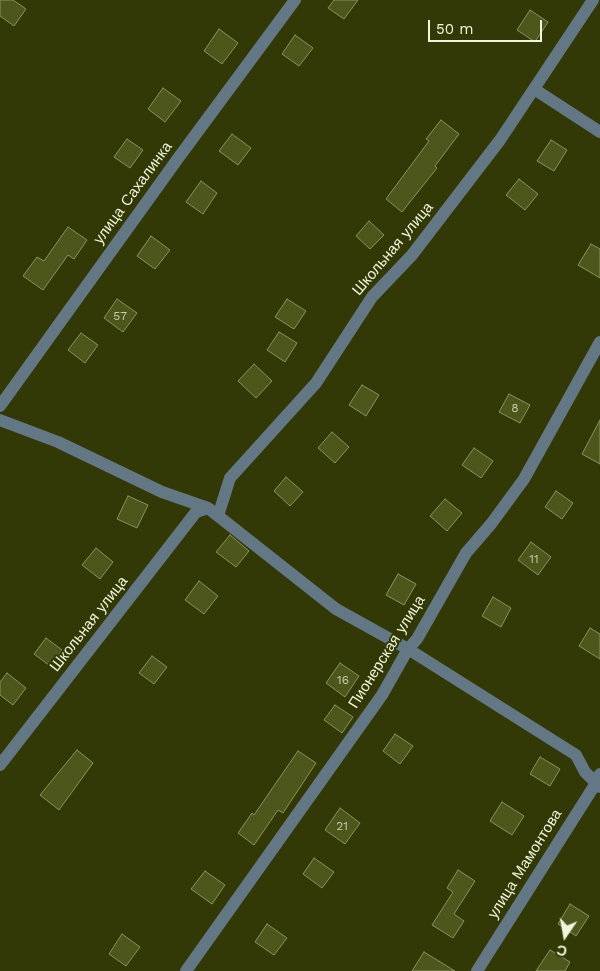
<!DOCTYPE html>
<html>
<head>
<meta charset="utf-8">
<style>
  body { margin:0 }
  #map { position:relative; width:600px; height:971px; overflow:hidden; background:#323906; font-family:"Work Sans",sans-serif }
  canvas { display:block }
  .north { position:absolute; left:540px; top:911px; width:50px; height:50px; -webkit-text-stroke:4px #323906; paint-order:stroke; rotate:192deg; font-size:14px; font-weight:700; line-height:20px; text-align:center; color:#eff5db }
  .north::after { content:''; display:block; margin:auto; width:18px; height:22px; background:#eff5db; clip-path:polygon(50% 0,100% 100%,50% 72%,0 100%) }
  .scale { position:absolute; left:428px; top:20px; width:114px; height:22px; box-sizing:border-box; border:2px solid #eff5db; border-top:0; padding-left:6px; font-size:15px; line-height:18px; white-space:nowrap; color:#eff5db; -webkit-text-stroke:4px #323906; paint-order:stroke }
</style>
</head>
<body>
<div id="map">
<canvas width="600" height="971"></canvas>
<div class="north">С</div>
<div class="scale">50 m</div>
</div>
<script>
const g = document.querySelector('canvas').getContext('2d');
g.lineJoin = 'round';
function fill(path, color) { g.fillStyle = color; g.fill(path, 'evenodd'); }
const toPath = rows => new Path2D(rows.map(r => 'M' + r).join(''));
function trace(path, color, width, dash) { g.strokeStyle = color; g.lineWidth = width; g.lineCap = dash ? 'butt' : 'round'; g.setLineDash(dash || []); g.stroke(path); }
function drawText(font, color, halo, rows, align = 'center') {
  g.font = font + ' "Work Sans",sans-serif'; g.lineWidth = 4; g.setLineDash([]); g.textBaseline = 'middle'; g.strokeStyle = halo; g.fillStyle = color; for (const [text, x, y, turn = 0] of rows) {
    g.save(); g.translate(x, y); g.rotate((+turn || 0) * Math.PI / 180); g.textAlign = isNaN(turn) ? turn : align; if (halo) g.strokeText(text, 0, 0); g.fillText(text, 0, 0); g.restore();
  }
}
const building = toPath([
  [0,0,13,0,26,9,14,26,0,16,0,0],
  [334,0,358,0,344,19,328,8,334,0],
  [530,10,548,22,535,42,517,30,530,10],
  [219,29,238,43,222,64,204,51,219,29],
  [295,35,313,48,299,66,282,54,295,35],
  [163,88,181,101,165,122,148,109,163,88],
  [441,120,459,134,435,166,437,168,402,212,386,199,429,141,426,139,441,120],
  [232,134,251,148,238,165,219,151,232,134],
  [127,139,143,150,130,168,114,157,127,139],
  [551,140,567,150,554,171,537,161,551,140],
  [519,179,538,194,525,210,506,195,519,179],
  [201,181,217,193,203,214,186,202,201,181],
  [369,221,384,235,370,249,356,236,369,221],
  [68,227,87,240,74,259,68,255,43,290,23,276,37,257,44,261,68,227],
  [151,236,170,250,155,269,137,256,151,236],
  [591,244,600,249,600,278,578,265,591,244],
  [117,299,137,313,123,332,104,318,117,299],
  [287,299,306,311,294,329,275,317,287,299],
  [279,332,297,343,285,362,267,350,279,332],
  [81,333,98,345,85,363,68,350,81,333],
  [254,364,272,381,256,398,238,381,254,364],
  [362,385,379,395,366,416,349,405,362,385],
  [509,394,530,405,520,423,499,412,509,394],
  [600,420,600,464,582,454,600,420],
  [332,432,349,447,335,463,318,448,332,432],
  [474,448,493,461,481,478,462,465,474,448],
  [286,477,303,492,290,506,274,491,286,477],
  [556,491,573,503,562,519,545,507,556,491],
  [128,496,148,505,137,528,117,519,128,496],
  [445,499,462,513,447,531,430,516,445,499],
  [230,535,249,551,236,567,216,552,230,535],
  [531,542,551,557,538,575,518,560,531,542],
  [96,548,113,562,100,579,82,565,96,548],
  [398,574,416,584,404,605,386,595,398,574],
  [199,581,218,596,204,614,185,600,199,581],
  [493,597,511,608,501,627,482,616,493,597],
  [590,628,600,634,600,659,579,646,590,628],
  [46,638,62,650,50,666,34,654,46,638],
  [152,656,167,667,154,684,139,673,152,656],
  [340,663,359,676,345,697,326,683,340,663],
  [7,673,26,688,13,705,0,695,0,682,7,673],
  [335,705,353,717,342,733,324,720,335,705],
  [395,734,413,746,400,764,383,751,395,734],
  [77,750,93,763,59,810,40,795,77,750],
  [298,751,316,763,283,813,278,810,254,845,238,833,252,813,254,815,298,751],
  [540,757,560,769,550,786,530,774,540,757],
  [502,802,524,816,512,835,490,821,502,802],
  [340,808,360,823,345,844,325,830,340,808],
  [314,858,334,872,322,888,303,874,314,858],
  [458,870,475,881,454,914,464,921,453,938,432,925,453,892,447,888,458,870],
  [205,871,225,885,212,904,191,889,205,871],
  [570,904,589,916,576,936,558,924,570,904],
  [267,924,287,938,274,955,255,942,267,924],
  [122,934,140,947,126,966,109,954,122,934],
  [550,950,570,962,565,971,536,971,550,950],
  [424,952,455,971,412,971,424,952]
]);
const minor = toPath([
  [534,89,600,132],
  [0,406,179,157,295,0],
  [0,420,58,442,162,492,208,508,336,609,408,649,576,755,585,772,600,787],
  [218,516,230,478,316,383,372,297,412,255,500,140,593,0],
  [0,765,196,512,208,508],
  [186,971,382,695,408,649,417,639,466,553,491,524,524,479,600,342],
  [477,971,596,783,600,774]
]);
const numberNames = [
  ["57",120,316],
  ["8",515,408],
  ["11",534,559],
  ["16",343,680],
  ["21",342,826]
];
const streetNames = [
  ["улица Сахалинка",133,193,-54],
  ["Школьная улица",393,249,-50],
  ["Школьная улица",89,624,-52],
  ["Пионерская улица",387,652,-58],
  ["улица Мамонтова",525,864,-58]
];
fill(building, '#4d561b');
trace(building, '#899260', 1);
trace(minor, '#637784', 12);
drawText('12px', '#c6cdab', null, numberNames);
drawText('15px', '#eff5db', '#323906', streetNames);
</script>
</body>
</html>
